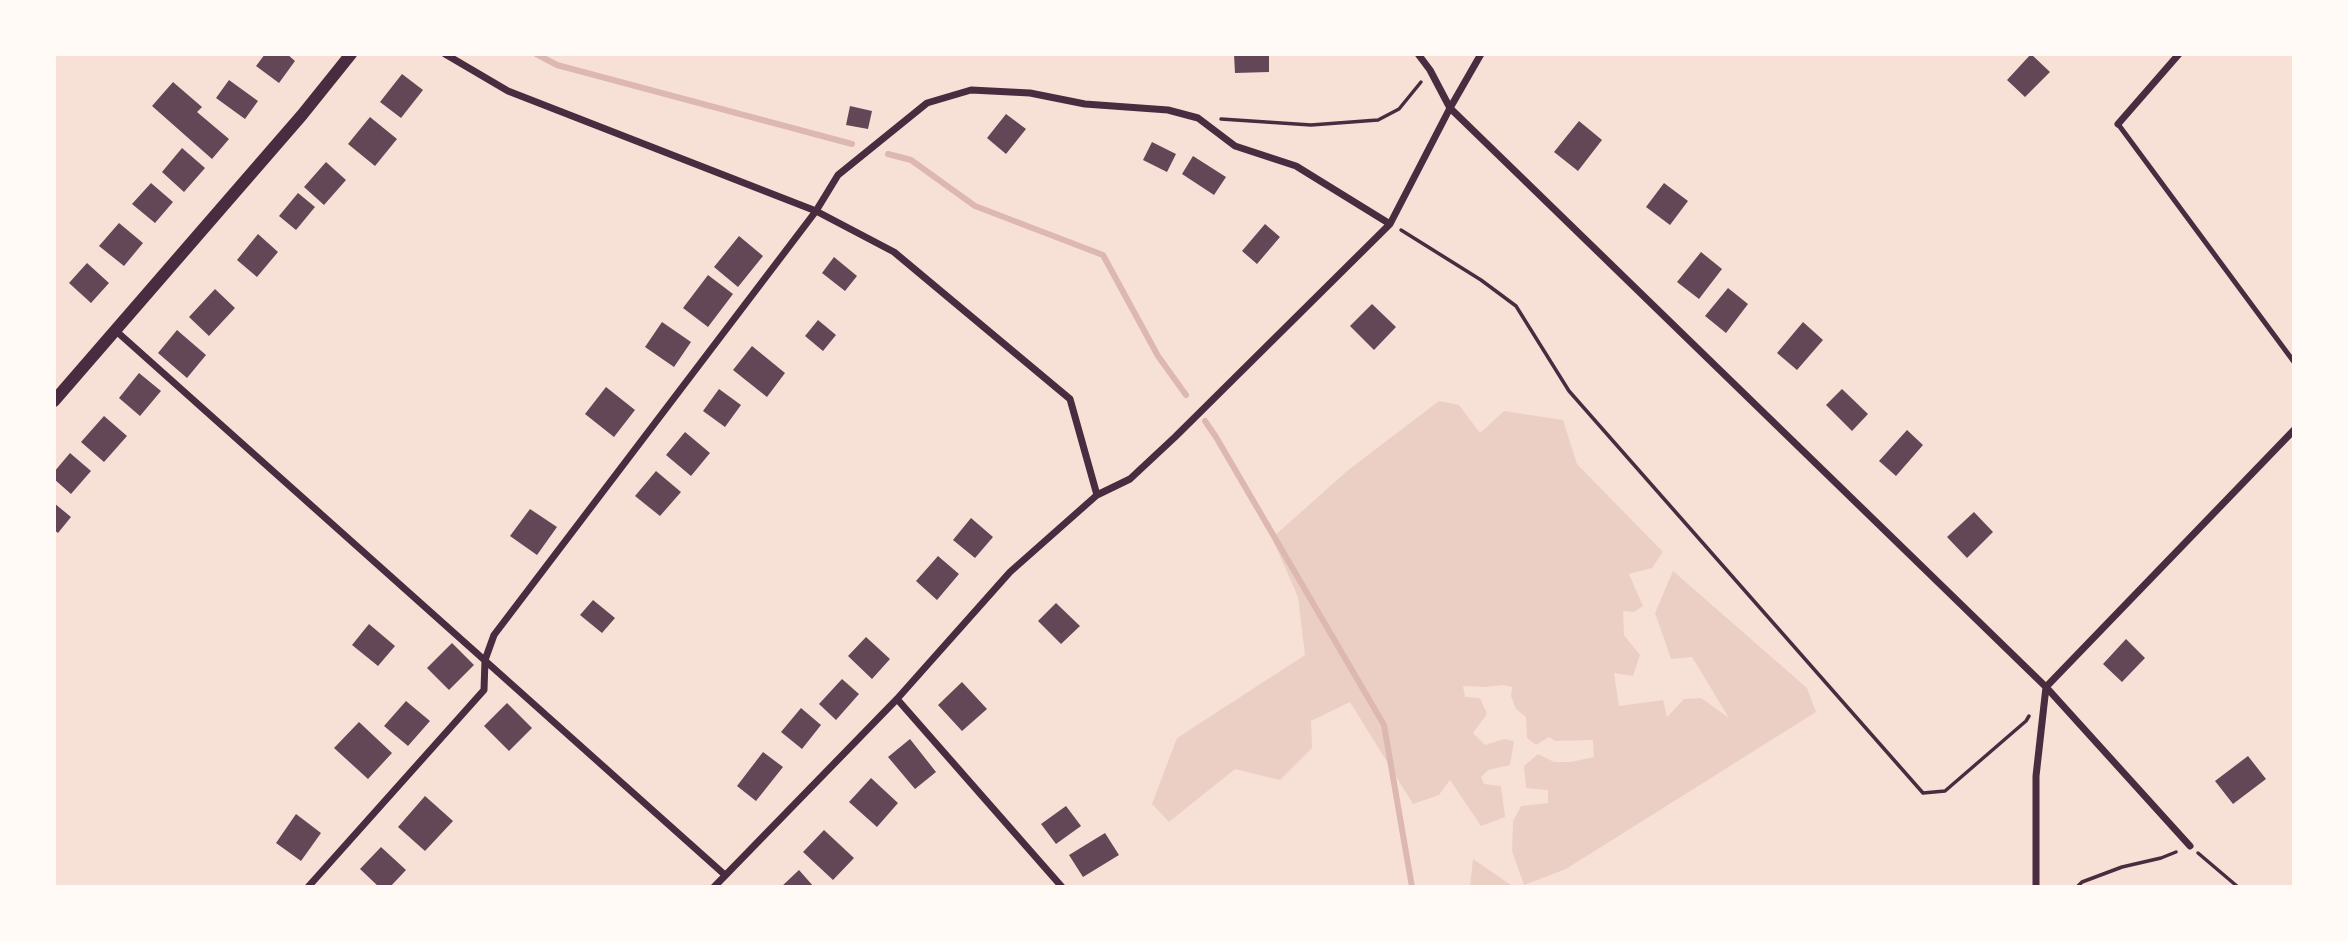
<!DOCTYPE html>
<html>
<head>
<meta charset="utf-8">
<style>
  body { margin:0 }
  #map { position:relative; width:2348px; height:941px; overflow:hidden; background:#f7e1d7; font-family:Helvetica,sans-serif }
  canvas { display:block }
  .frame { position:absolute; inset:0; border:56px solid #fffaf5; pointer-events:none }
</style>
</head>
<body>
<div id="map">
<canvas width="2348" height="941"></canvas>
<div class="frame"></div>
</div>
<script>
const g = document.querySelector('canvas').getContext('2d');
g.lineJoin = 'round';
function fill(path, color) { g.fillStyle = color; g.fill(path, 'evenodd'); }
const toPath = rows => new Path2D(rows.map(r => 'M' + r).join(''));
function trace(path, color, width, dash) { g.strokeStyle = color; g.lineWidth = width; g.lineCap = dash ? 'butt' : 'round'; g.setLineDash(dash || []); g.stroke(path); }
const green = toPath([
  [1439,401,1459,405,1480,433,1504,411,1563,420,1577,464,1663,552,1652,568,1629,574,1643,606,1634,612,1623,611,1624,635,1640,655,1633,676,1614,673,1619,706,1663,700,1667,717,1684,699,1701,698,1729,718,1692,657,1671,659,1655,613,1673,571,1807,688,1816,712,1566,869,1524,885,1512,851,1513,821,1521,806,1548,803,1548,790,1526,788,1524,766,1538,754,1554,762,1571,762,1594,757,1593,740,1555,741,1549,737,1536,745,1527,738,1526,717,1516,709,1511,696,1512,687,1503,685,1485,687,1463,686,1465,697,1480,698,1487,714,1473,733,1485,745,1504,739,1514,741,1510,765,1488,770,1481,777,1484,784,1501,786,1505,817,1481,826,1450,780,1439,795,1413,804,1350,702,1311,721,1312,748,1280,780,1235,769,1169,822,1152,804,1177,738,1305,655,1298,597,1272,538,1347,471],
  [1473,859,1514,887,1470,887]
]);
const stream = toPath([
  [536,54,557,65,852,144],
  [888,154,911,160,975,206,1103,255,1158,356,1186,395],
  [1205,421,1216,437,1384,725,1412,887]
]);
const building = toPath([
  [265,54,287,54,295,61,279,83,256,66],
  [1234,54,1269,54,1269,72,1235,73],
  [2031,54,2050,72,2025,97,2007,80],
  [402,74,423,90,401,118,380,102],
  [229,80,258,101,245,119,216,98],
  [173,82,202,107,197,112,229,139,212,159,152,106],
  [850,106,872,111,868,129,846,125],
  [1006,114,1026,129,1006,154,987,138],
  [370,117,397,139,375,166,348,144],
  [1579,121,1602,140,1578,171,1554,152],
  [1152,142,1176,154,1167,172,1143,160],
  [182,148,205,168,184,192,162,172],
  [1193,156,1226,177,1214,195,1182,174],
  [326,162,346,180,324,205,304,187],
  [151,183,173,202,155,223,132,204],
  [1664,183,1688,201,1670,225,1646,207],
  [298,193,315,207,296,230,279,216],
  [119,223,143,243,124,266,99,246],
  [1265,224,1280,237,1257,264,1242,251],
  [258,234,278,252,257,277,237,260],
  [739,236,763,256,738,287,714,267],
  [1701,252,1722,269,1699,299,1677,282],
  [834,257,857,276,845,291,822,273],
  [87,263,109,283,91,303,69,283],
  [708,275,733,294,708,327,683,308],
  [1728,288,1748,304,1726,333,1705,316],
  [215,289,235,308,209,336,189,317],
  [1372,304,1396,327,1374,350,1350,326],
  [818,320,836,335,823,351,805,336],
  [662,322,691,342,674,367,645,347],
  [1803,322,1823,340,1797,370,1777,353],
  [177,330,206,355,187,378,158,353],
  [752,346,785,373,767,397,733,370],
  [139,373,161,391,140,416,119,398],
  [606,387,635,410,614,437,585,414],
  [719,389,741,405,725,427,703,411],
  [1842,389,1868,414,1852,431,1826,405],
  [104,416,127,436,104,462,81,442],
  [1907,430,1923,445,1896,476,1879,461],
  [685,432,710,453,691,476,666,455],
  [70,453,91,471,71,494,54,479,54,472],
  [656,471,681,492,660,516,635,496],
  [54,503,71,517,58,533,54,530],
  [530,509,557,527,537,555,510,536],
  [1974,512,1993,532,1967,558,1947,537],
  [971,518,993,537,975,558,953,540],
  [938,556,959,574,937,600,916,581],
  [593,600,615,618,602,633,580,615],
  [1056,603,1080,626,1061,644,1038,621],
  [369,624,395,646,378,666,352,645],
  [866,637,890,659,872,679,848,656],
  [2126,639,2145,658,2122,682,2103,664],
  [452,643,474,665,449,690,427,668],
  [842,679,859,694,836,720,819,704],
  [962,682,987,709,962,731,938,705],
  [406,701,430,721,408,746,384,726],
  [507,703,532,728,509,751,484,726],
  [801,708,821,725,802,749,781,732],
  [359,722,392,753,368,779,334,748],
  [910,739,936,772,915,789,888,757],
  [763,752,783,767,756,801,737,786],
  [2248,756,2266,779,2233,804,2215,781],
  [871,778,898,803,877,827,849,802],
  [425,796,453,821,425,851,398,827],
  [1066,806,1081,826,1056,844,1041,824],
  [296,814,321,833,301,861,276,843],
  [824,830,854,858,833,880,803,852],
  [1105,833,1119,855,1083,877,1069,855],
  [381,847,406,870,390,887,379,887,360,869],
  [799,870,814,887,781,887]
]);
const path = toPath([
  [1221,119,1311,125,1378,120,1399,109,1421,82],
  [1401,230,1481,280,1516,306,1569,391,1923,793,1945,791,2026,721,2029,716],
  [2198,853,2238,887],
  [2077,887,2082,882,2122,867,2161,858,2176,852],
  [2292,887,2294,886]
]);
const service = toPath([
  [2118,124,2294,362]
]);
const minor = toPath([
  [445,54,508,91,816,211,894,252,1070,399,1097,495],
  [1418,54,1430,70,1450,108,2046,687,2190,846],
  [2118,124,2179,54],
  [115,330,725,875],
  [897,699,1062,887],
  [308,887,484,690,485,660,494,635,816,211,838,175,927,103,971,90,1030,93,1085,104,1168,110,1198,118,1235,146,1296,166,1390,224],
  [714,887,897,699,1010,572,1097,495,1130,479,1175,437,1390,224,1450,108,1481,54],
  [2036,887,2036,776,2046,687,2294,430]
]);
const tertiary = toPath([
  [54,401,302,115,351,54]
]);
fill(green, '#ebcfc5');
trace(stream, '#dcb8b0', 6);
fill(building, '#644757');
trace(path, '#4a2c40', 3.5);
trace(service, '#4a2c40', 5);
trace(minor, '#4a2c40', 7);
trace(tertiary, '#4a2c40', 12);
</script>
</body>
</html>
